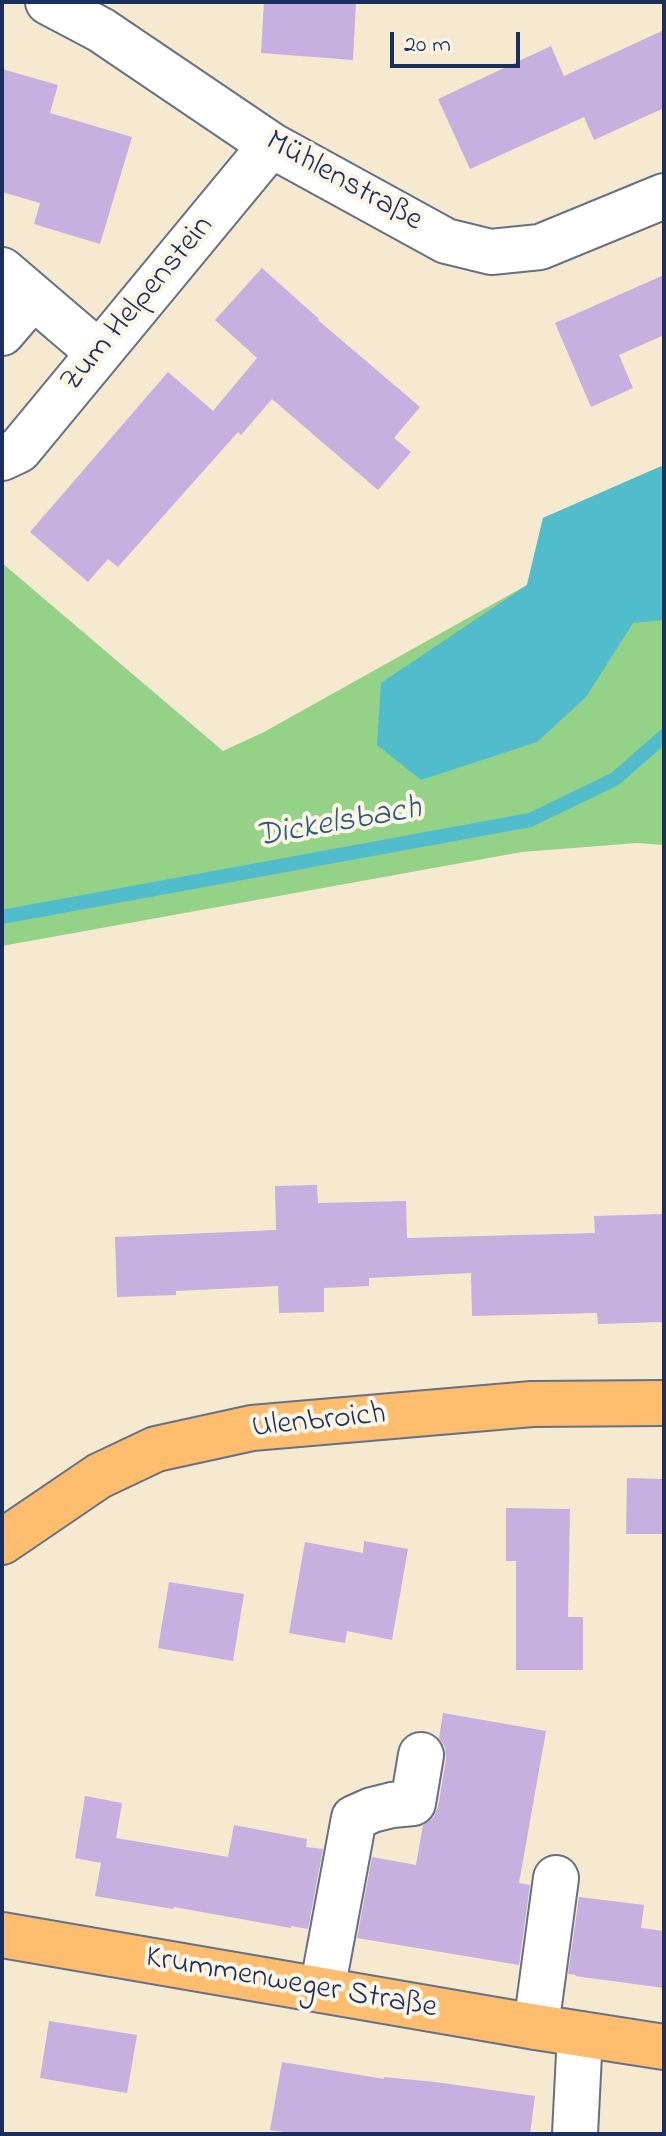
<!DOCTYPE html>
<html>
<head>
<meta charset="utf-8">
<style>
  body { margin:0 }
  #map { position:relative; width:666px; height:2136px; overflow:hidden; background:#f5e9d0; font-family:"Indie Flower",sans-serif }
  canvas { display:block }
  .frame { position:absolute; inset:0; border:4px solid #1b2f5e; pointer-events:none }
  .scale { position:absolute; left:390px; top:32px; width:130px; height:36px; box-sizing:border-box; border:4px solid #1b2f5e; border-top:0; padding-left:10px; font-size:24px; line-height:28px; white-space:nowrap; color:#1b2f5e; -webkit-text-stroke:6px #fcf5e5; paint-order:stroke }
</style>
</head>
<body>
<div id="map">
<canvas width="666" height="2136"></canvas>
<div class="frame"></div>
<div class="scale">20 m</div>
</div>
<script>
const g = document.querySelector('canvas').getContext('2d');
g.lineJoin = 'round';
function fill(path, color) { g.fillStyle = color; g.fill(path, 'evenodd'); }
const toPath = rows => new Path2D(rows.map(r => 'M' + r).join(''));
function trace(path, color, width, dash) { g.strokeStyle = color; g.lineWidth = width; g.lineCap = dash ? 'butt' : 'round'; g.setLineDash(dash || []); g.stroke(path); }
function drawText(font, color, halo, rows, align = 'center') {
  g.font = font + ' "Indie Flower",sans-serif'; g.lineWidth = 8; g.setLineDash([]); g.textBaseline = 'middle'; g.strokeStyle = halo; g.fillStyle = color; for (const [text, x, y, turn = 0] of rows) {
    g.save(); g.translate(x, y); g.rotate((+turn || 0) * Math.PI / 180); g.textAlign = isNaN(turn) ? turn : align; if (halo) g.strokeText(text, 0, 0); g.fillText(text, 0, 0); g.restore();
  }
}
const green = toPath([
  [664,465,664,845,637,843,522,852,2,946,2,563,223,751,264,732,527,585,543,518]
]);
const water = toPath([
  [664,465,664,620,633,623,586,697,537,742,421,780,377,745,381,683,527,585,543,518]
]);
const stream = toPath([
  [2,917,530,820,615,779,664,736]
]);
const building = toPath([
  [264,2,356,2,353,60,261,53],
  [664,30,664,108,594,140,584,117,470,169,438,99,551,46,564,76],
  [2,69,58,85,50,113,132,137,100,244,34,224,40,203,2,192],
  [262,268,319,319,318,320,420,407,394,438,411,452,378,490,272,399,241,435,238,432,118,567,108,559,88,582,30,532,168,372,213,411,257,358,215,320],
  [664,275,664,335,619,355,633,388,591,407,555,323],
  [317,1185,318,1203,406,1201,407,1238,595,1233,594,1216,664,1214,664,1322,598,1324,597,1313,472,1316,471,1273,369,1278,369,1286,324,1288,324,1312,279,1313,278,1286,176,1291,176,1295,117,1297,115,1237,276,1230,275,1186],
  [627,1478,664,1479,664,1534,626,1534],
  [506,1508,570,1509,568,1617,583,1617,583,1670,516,1670,516,1561,506,1561],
  [364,1541,408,1549,392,1640,347,1631,345,1643,289,1633,305,1542,363,1553],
  [169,1582,244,1594,233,1661,158,1648],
  [443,1713,546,1731,519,1883,530,1885,519,1965,357,1938,372,1857,416,1865,423,1825,433,1818,438,1807,446,1759,445,1747,439,1738],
  [85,1796,122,1803,116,1838,228,1857,234,1825,307,1839,306,1847,323,1849,308,1929,291,1926,291,1928,174,1907,173,1909,95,1896,101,1863,75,1858],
  [579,1897,644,1905,641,1928,664,1931,664,1988,575,1976,576,1975,568,1974],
  [49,2021,137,2035,127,2093,40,2078],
  [282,2062,384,2079,384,2077,435,2082,535,2096,530,2134,297,2134,270,2130]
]);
const minor = toPath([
  [48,2,101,30,271,145,446,241,491,252,540,247,664,196],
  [2,270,99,353],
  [2,333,33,297],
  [2,458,19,450,271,145],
  [322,1990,354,1818,372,1810,392,1805,413,1803,421,1755],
  [536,2027,556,1878],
  [575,2134,580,2034]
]);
const major = toPath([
  [2,1542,99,1476,156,1449,252,1428,532,1404,664,1403],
  [2,1935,536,2027,664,2047]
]);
const streetNames = [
  ["Mühlenstraße",343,183,29],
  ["Zum Helpenstein",139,305,-50],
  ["Ulenbroich",319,1423,-6],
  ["Krummenweger Straße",291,1985,10]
];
const waterNames = [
  ["Dickelsbach",339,825,-10]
];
fill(green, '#94d287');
fill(water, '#51bdcc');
trace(stream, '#51bdcc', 14);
fill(building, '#c5b0e0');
trace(minor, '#677086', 48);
trace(major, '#677086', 48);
trace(minor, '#fff', 44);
trace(major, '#fcbd6f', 44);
drawText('32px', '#1b2f5e', '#fcf5e5', streetNames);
drawText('italic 34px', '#2b5a7f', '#fcf5e5', waterNames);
</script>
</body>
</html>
